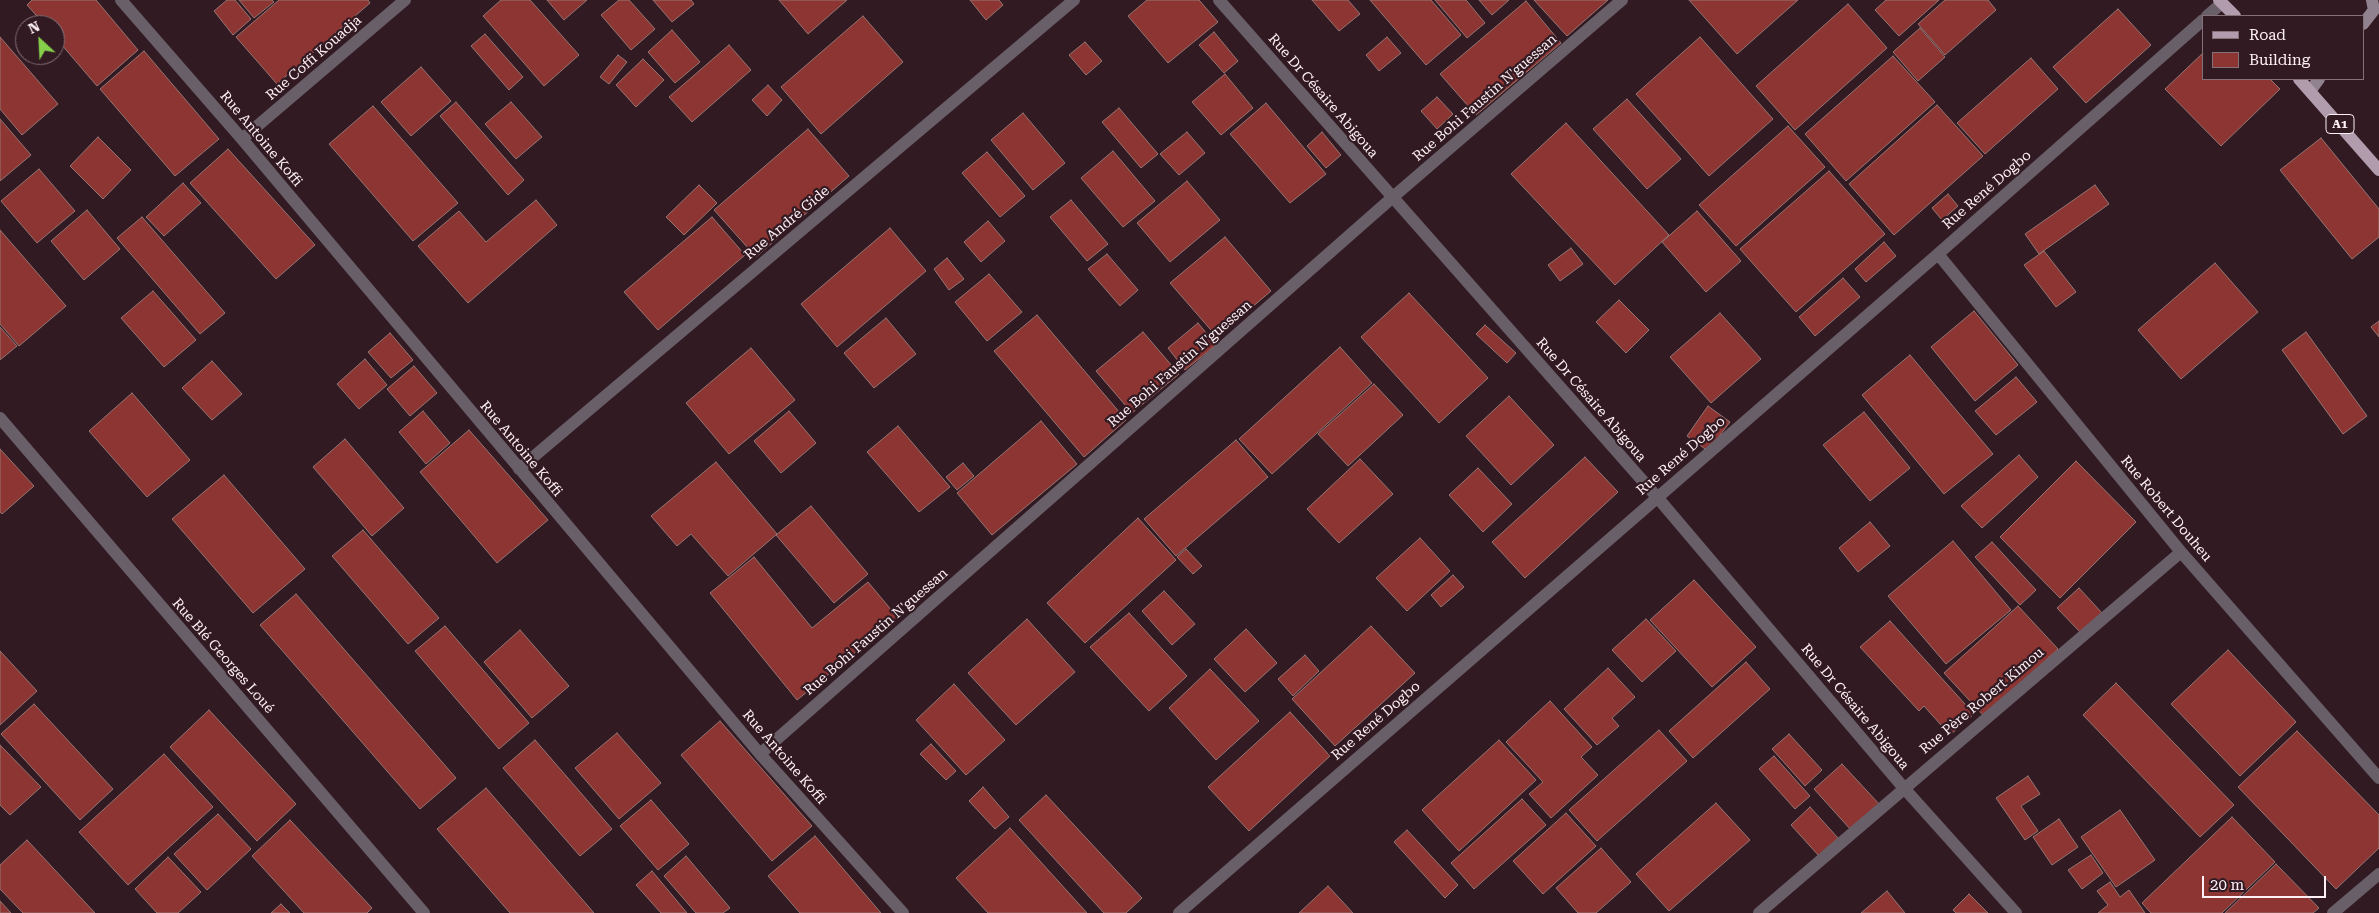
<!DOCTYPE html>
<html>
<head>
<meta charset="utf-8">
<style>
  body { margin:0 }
  #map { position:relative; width:2379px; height:913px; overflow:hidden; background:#321a23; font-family:"Roboto Serif",serif }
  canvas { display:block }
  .legend { position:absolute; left:2202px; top:15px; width:162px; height:65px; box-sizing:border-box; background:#321a23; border:1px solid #847077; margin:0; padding:6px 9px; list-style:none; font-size:15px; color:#fef0f4 }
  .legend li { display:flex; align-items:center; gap:10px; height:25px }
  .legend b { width:25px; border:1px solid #847077 }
  .north { position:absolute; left:15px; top:15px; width:50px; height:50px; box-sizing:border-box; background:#321a23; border:1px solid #847077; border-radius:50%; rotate:335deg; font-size:14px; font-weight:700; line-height:20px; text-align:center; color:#fef0f4 }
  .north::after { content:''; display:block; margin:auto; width:18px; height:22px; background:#86cf4b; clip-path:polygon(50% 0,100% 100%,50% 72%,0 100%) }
  .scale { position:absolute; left:2202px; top:876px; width:124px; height:22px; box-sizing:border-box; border:2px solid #fef0f4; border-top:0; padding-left:6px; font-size:15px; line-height:18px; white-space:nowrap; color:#fef0f4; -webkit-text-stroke:4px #321a23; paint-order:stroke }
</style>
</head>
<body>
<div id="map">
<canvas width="2379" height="913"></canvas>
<ul class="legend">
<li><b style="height:6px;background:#b09cad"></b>Road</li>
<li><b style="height:14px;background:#8c3532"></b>Building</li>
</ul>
<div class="north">N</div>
<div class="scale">20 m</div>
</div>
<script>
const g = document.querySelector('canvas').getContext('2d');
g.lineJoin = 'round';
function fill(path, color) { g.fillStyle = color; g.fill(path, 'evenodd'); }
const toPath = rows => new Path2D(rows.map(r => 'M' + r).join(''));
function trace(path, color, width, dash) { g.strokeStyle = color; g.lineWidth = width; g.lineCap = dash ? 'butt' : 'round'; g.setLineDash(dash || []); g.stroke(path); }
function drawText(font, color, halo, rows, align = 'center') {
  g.font = font + ' "Roboto Serif",serif'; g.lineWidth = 4.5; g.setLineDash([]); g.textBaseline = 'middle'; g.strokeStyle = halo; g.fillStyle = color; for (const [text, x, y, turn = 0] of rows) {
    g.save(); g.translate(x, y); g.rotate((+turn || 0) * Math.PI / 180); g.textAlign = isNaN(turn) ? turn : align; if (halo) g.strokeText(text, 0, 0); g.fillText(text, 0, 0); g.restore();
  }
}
const building = toPath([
  [32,0,96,0,138,50,97,86,55,37,55,25,45,25,27,5,32,0],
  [227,0,235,0,251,19,233,35,214,11,227,0],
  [239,0,272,0,274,2,254,18,239,0],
  [279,0,368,0,370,3,277,84,236,37,279,0],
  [501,0,530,0,579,55,544,86,483,16,501,0],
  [547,0,587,0,564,20,547,0],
  [619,0,629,0,655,29,631,50,601,15,619,0],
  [653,0,691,0,694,4,672,22,653,0],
  [779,0,847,0,808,34,779,0],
  [970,0,999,0,1003,5,986,20,970,0],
  [1147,0,1199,0,1218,22,1168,63,1128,16,1147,0],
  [1312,0,1348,0,1360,14,1339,31,1312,0],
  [1370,0,1431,0,1461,35,1426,65,1370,0],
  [1435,0,1466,0,1485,23,1467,38,1435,0],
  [1479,0,1509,0,1492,15,1479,0],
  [1534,0,1608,0,1567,36,1534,0],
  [1689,0,1798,0,1737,54,1689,0],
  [1886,0,1939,0,1899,36,1875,10,1886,0],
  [1945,0,1988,0,1996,10,1945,55,1918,24,1945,0],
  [1526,1,1561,43,1476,115,1440,74,1526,1],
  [1848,4,1887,48,1795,130,1756,86,1848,4],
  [2118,9,2151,45,2086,103,2053,67,2118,9],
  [863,16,903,62,821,134,781,87,863,16],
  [1920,28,1945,57,1918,81,1893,52,1920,28],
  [672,30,700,62,675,83,648,52,672,30],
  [1214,32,1238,61,1224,73,1199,45,1214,32],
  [485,34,523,77,509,90,471,46,485,34],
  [0,37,58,104,22,135,0,109,0,37],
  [1387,37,1401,53,1379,71,1366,55,1387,37],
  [1700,37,1773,119,1709,176,1636,94,1700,37],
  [1085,42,1102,61,1086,75,1069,55,1085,42],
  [729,45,751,70,692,122,669,97,729,45],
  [144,51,219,139,175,176,100,89,144,51],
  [2203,53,2203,79,2270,79,2280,89,2221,146,2165,89,2203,53],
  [618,55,627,62,609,84,600,77,618,55],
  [1893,56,1935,102,1846,181,1805,134,1893,56],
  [2031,58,2058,89,1985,154,1957,123,2031,58],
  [643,59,664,80,636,107,616,85,643,59],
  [421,67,451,101,411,136,381,102,421,67],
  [1225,74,1253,108,1221,135,1192,102,1225,74],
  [768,85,782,100,767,116,752,100,768,85],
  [1437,97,1453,114,1437,129,1421,111,1437,97],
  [1627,99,1681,159,1647,189,1593,129,1627,99],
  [456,102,524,180,508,195,440,116,456,102],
  [511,102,542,137,516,159,485,124,511,102],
  [1266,103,1326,174,1290,203,1230,134,1266,103],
  [1937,105,1983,156,1894,235,1849,184,1937,105],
  [373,106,458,203,413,241,329,144,373,106],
  [1119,108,1158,154,1141,168,1102,122,1119,108],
  [1023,113,1065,163,1033,190,991,140,1023,113],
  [0,119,31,155,0,181,0,119],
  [1566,123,1669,235,1615,285,1511,174,1566,123],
  [1788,126,1825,167,1736,246,1699,205,1788,126],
  [808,129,849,176,756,257,714,210,808,129],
  [1187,132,1205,153,1179,175,1160,154,1187,132],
  [1322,132,1341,155,1326,168,1307,146,1322,132],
  [98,137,131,170,103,199,70,166,98,137],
  [2321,138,2379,209,2379,237,2352,259,2280,170,2321,138],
  [228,149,315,245,276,279,190,183,228,149],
  [1113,151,1155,201,1123,227,1081,178,1113,151],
  [987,152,1025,196,1000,217,962,173,987,152],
  [39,169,75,211,37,243,1,201,39,169],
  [1829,171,1885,234,1796,312,1740,249,1829,171],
  [1187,181,1220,220,1170,262,1137,223,1187,181],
  [183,183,201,203,164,236,146,217,183,183],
  [699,185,717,203,684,235,666,217,699,185],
  [2095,185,2109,204,2039,254,2025,234,2095,185],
  [1948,194,1958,206,1942,220,1932,208,1948,194],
  [536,200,557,225,468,303,418,246,459,211,486,242,536,200],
  [1071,200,1108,244,1087,261,1050,217,1071,200],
  [87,210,120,249,84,280,51,241,87,210],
  [1697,211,1741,261,1706,292,1662,242,1697,211],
  [142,217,225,313,200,334,117,238,142,217],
  [712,217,745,255,658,330,624,292,712,217],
  [988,221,1005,241,981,262,964,242,988,221],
  [890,228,926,271,837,347,801,304,890,228],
  [0,230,66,306,19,346,0,324,0,230],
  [1225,237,1271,291,1217,337,1170,283,1225,237],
  [1884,242,1896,256,1866,282,1855,269,1884,242],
  [1571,248,1583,264,1560,281,1548,265,1571,248],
  [2044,251,2076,292,2056,307,2024,265,2044,251],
  [1107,254,1138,290,1120,306,1088,269,1107,254],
  [947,258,964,279,949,290,934,269,947,258],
  [2215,263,2258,312,2181,379,2138,330,2215,263],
  [989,274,1022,312,987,341,955,302,989,274],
  [1843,278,1860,297,1815,336,1799,317,1843,278],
  [153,291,196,340,164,367,121,318,153,291],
  [1409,293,1488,378,1439,423,1361,337,1409,293],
  [1619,300,1649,330,1626,353,1596,322,1619,300],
  [1974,311,2018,365,1975,401,1931,347,1974,311],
  [1720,313,1761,359,1711,403,1670,357,1720,313],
  [1037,315,1126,420,1084,457,994,351,1037,315],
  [886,318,916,354,874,388,844,353,886,318],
  [2379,321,2379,337,2371,327,2379,321],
  [1198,323,1216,345,1185,370,1168,348,1198,323],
  [1485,325,1516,353,1507,363,1476,334,1485,325],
  [0,327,17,346,0,360,0,327],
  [1143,332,1179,374,1132,413,1096,371,1143,332],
  [2306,332,2367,416,2343,434,2282,350,2306,332],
  [390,333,413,360,391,378,368,352,390,333],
  [1340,347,1372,383,1272,474,1239,439,1340,347],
  [751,348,795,400,729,454,686,403,751,348],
  [1910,355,1993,454,1944,494,1862,395,1910,355],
  [365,359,387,385,359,409,337,384,365,359],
  [212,361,242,394,212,420,182,388,212,361],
  [414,366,437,393,410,416,387,389,414,366],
  [2016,377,2037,402,1996,435,1975,411,2016,377],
  [1374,384,1403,415,1348,466,1318,434,1374,384],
  [132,393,190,460,147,497,89,431,132,393],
  [1509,396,1554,445,1511,485,1466,436,1509,396],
  [1708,406,1730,422,1708,451,1687,436,1708,406],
  [423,411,450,443,426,464,399,432,423,411],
  [789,411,816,443,781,473,754,441,789,411],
  [1864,412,1910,468,1870,501,1823,445,1864,412],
  [1041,421,1077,464,992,535,957,493,1041,421],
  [898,426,950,487,919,512,867,452,898,426],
  [469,430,548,520,497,563,420,472,469,430],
  [345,439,404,508,372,536,313,467,345,439],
  [1236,440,1268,477,1176,556,1144,519,1236,440],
  [0,449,34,486,2,514,0,512,0,449],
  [2019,455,2038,477,1982,528,1961,506,2019,455],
  [1585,457,1618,492,1525,578,1492,542,1585,457],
  [1360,459,1393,494,1339,543,1307,509,1360,459],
  [2076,461,2136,522,2060,598,2000,537,2076,461],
  [716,462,777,534,728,576,691,534,677,546,651,516,716,462],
  [963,463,974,476,957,490,946,477,963,463],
  [1478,468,1512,504,1483,532,1449,495,1478,468],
  [224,475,305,569,253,613,172,519,224,475],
  [811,506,868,574,834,603,776,535,811,506],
  [1138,518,1176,560,1085,643,1047,603,1138,518],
  [1870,522,1890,546,1858,572,1839,548,1870,522],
  [363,530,439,618,408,644,332,556,363,530],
  [1420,538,1450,571,1407,611,1376,578,1420,538],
  [1953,541,2011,610,1946,664,1888,596,1953,541],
  [1992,542,2036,590,2020,605,1975,557,1992,542],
  [1186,549,1202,566,1193,574,1177,557,1186,549],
  [754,557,812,628,868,582,898,618,797,700,710,593,754,557],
  [1453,575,1464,587,1441,607,1431,595,1453,575],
  [1694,580,1756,647,1712,687,1650,620,1694,580],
  [2079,588,2102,613,2081,633,2057,608,2079,588],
  [1164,591,1195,624,1172,645,1142,611,1164,591],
  [296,594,456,778,420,809,260,625,296,594],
  [2018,606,2058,649,1984,716,1944,673,2018,606],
  [1129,613,1187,676,1149,711,1090,647,1129,613],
  [1027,619,1075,672,1016,725,968,673,1027,619],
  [1646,619,1676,651,1642,682,1612,650,1646,619],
  [1890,621,1974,714,1950,735,1924,706,1919,711,1860,647,1890,621],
  [445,626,529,723,499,749,415,651,445,626],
  [1371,626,1415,673,1335,746,1292,699,1371,626],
  [1246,629,1277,663,1245,692,1214,659,1246,629],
  [520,630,569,686,532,718,484,662,520,630],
  [2228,650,2296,722,2240,776,2171,704,2228,650],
  [0,651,37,691,0,725,0,651],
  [1305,655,1319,671,1293,696,1278,679,1305,655],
  [1746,662,1770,689,1693,758,1669,731,1746,662],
  [1608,668,1635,697,1612,718,1619,726,1597,745,1564,709,1608,668],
  [1210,669,1259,721,1216,760,1169,708,1210,669],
  [2116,683,2234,805,2200,837,2083,715,2116,683],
  [954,684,1005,740,966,775,916,720,954,684],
  [1550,701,1592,747,1581,757,1598,775,1551,818,1529,794,1543,782,1506,742,1550,701],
  [34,704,113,789,80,820,1,734,34,704],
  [209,710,296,804,257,841,170,747,209,710],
  [1290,712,1330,756,1249,831,1208,787,1290,712],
  [720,721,812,826,772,861,681,755,720,721],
  [1659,730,1687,761,1597,841,1569,810,1659,730],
  [2297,731,2379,815,2379,848,2336,889,2238,787,2297,731],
  [617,733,661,783,619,819,575,768,617,733],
  [1789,734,1822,770,1805,786,1772,749,1789,734],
  [535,740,612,829,580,856,503,768,535,740],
  [1499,740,1536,780,1459,851,1422,810,1499,740],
  [931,744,956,771,946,780,920,754,931,744],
  [0,745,41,787,10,815,0,805,0,745],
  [164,754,213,807,128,885,79,832,164,754],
  [1774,756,1810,796,1795,809,1759,769,1774,756],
  [1842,764,1880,805,1851,830,1814,789,1842,764],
  [2028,776,2040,794,2021,806,2038,831,2025,840,1996,798,2028,776],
  [983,787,1009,817,995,829,969,801,983,787],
  [486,788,594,913,510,913,437,829,486,788],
  [1046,795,1142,898,1126,913,1104,913,1019,820,1046,795],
  [1522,799,1546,825,1474,889,1451,863,1522,799],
  [651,800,689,844,658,870,620,826,651,800],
  [1716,803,1750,840,1669,911,1636,874,1716,803],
  [1810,807,1838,838,1819,856,1791,825,1810,807],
  [2120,810,2155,860,2116,887,2081,837,2120,810],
  [1566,813,1596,846,1543,894,1513,861,1566,813],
  [218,814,251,849,207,890,174,854,218,814],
  [2232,817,2275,862,2222,913,2151,913,2142,903,2232,817],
  [2059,819,2078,847,2052,865,2033,837,2059,819],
  [290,820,372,908,367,913,304,913,252,856,290,820],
  [1010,828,1087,913,988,913,956,878,1010,828],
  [1407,830,1458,885,1445,898,1394,842,1407,830],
  [815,836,881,913,800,913,768,876,815,836],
  [27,840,95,913,23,913,0,889,0,865,27,840],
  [1601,848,1631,882,1596,913,1578,913,1556,888,1601,848],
  [2091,855,2103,873,2082,889,2068,870,2091,855],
  [686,856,730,908,723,913,696,913,664,876,686,856],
  [168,857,201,892,178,913,157,913,135,889,168,857],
  [2276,864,2319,908,2313,913,2225,913,2276,864],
  [652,871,687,913,661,913,636,885,652,871],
  [2110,882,2120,897,2129,890,2145,913,2098,913,2108,905,2097,891,2110,882],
  [1328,886,1353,913,1299,913,1328,886],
  [1887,891,1905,913,1861,913,1887,891],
  [1969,894,1988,913,1956,913,1953,910,1969,894],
  [0,901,11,913,0,913,0,901],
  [281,904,290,913,271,913,281,904]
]);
const street = toPath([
  [121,0,242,139,760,754,903,913],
  [1219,0,1657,497,1903,787,2016,913],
  [2207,16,2222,3],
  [242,139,405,0],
  [1938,254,2181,552,2379,778],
  [0,418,424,913],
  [519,469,1074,0],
  [760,754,1393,197,1622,0],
  [1179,913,1938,254,2203,20],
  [1759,913,2181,552],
  [2333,913,2379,874]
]);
const secondary = toPath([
  [2363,24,2374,10,2372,0],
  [2311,90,2319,79]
]);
const primary = toPath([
  [2219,0,2235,16],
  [2299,79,2379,170]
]);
const shields = [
  [2340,124,28]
];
const shieldNames = [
  ["A1",2340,124]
];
const streetNames = [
  ["Rue Coffi Kouadja",314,58,-41],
  ["Rue Dr Césaire Abigoua",1323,96,49],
  ["Rue Bohi Faustin N'guessan",1485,98,-41],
  ["Rue Antoine Koffi",261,139,50],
  ["Rue René Dogbo",1987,190,-41],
  ["Rue André Gide",787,223,-40],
  ["Rue Bohi Faustin N'guessan",1180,364,-41],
  ["Rue Dr Césaire Abigoua",1591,400,49],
  ["Rue Antoine Koffi",521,449,50],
  ["Rue René Dogbo",1681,456,-41],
  ["Rue Robert Douheu",2166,509,50],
  ["Rue Bohi Faustin N'guessan",876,632,-41],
  ["Rue Blé Georges Loué",223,656,49],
  ["Rue Père Robert Kimou",1982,701,-40],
  ["Rue Dr Césaire Abigoua",1855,707,50],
  ["Rue René Dogbo",1376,721,-41],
  ["Rue Antoine Koffi",784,757,49]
];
fill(building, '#8c3532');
trace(building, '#957673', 1);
trace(street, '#695f68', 12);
trace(secondary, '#91828f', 12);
trace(primary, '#b09cad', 12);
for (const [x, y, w] of shields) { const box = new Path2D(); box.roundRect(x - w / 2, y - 9.5, w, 19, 4); g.fillStyle = '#321a23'; g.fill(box); trace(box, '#fef0f4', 1); }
drawText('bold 12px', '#fef0f4', null, shieldNames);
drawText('14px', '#fef0f4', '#321a23', streetNames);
</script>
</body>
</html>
